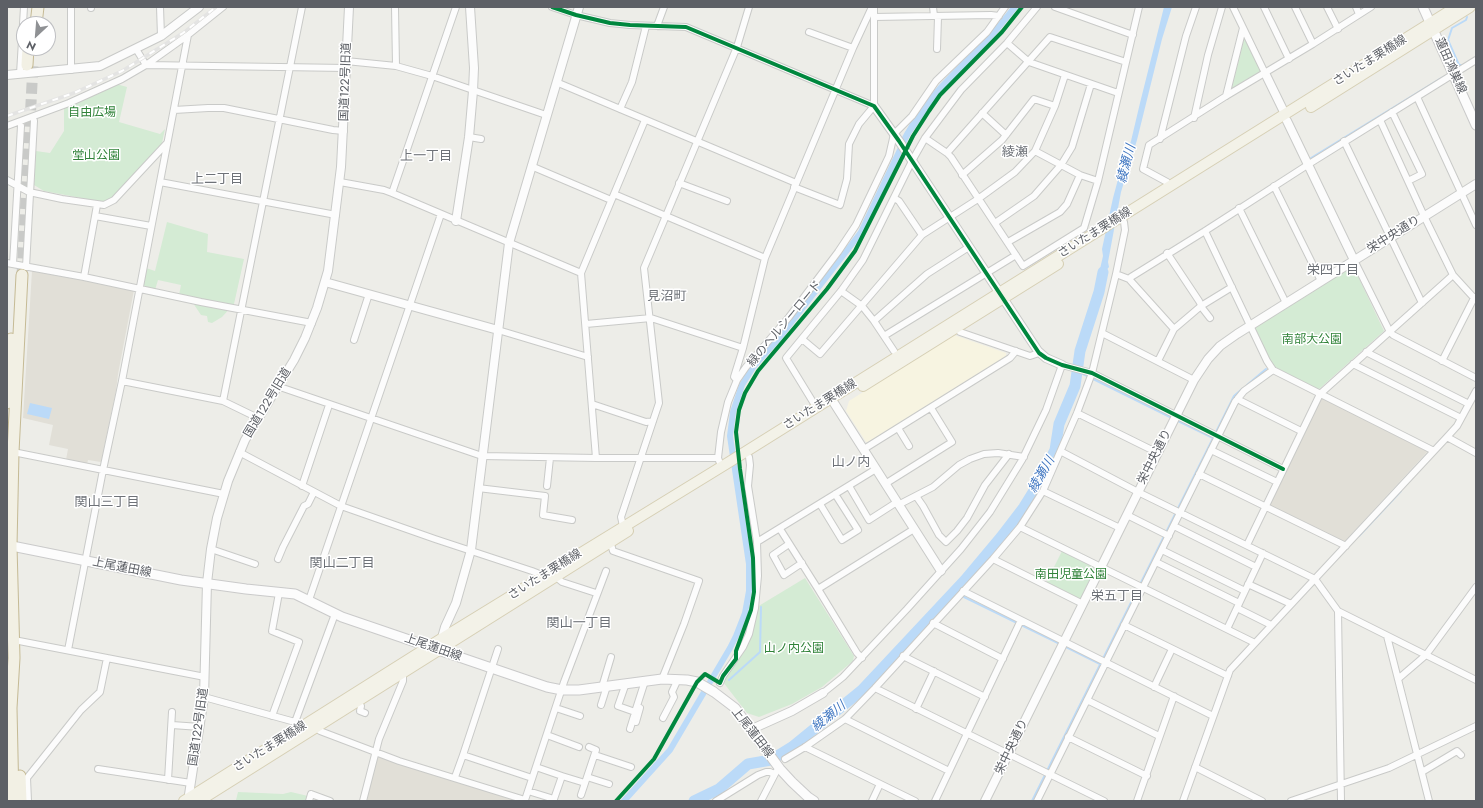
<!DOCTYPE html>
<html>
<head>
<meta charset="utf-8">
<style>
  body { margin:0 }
  #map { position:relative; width:1483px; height:808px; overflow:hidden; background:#edede8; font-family:Jost,sans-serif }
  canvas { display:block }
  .frame { position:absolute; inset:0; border:8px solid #5d6066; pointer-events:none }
  .north { position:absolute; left:16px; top:16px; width:40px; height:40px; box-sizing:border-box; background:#fff; border:1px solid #bebfc2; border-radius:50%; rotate:206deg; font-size:11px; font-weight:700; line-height:16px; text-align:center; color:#5d6066 }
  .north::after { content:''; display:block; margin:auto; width:14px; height:18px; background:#8f9194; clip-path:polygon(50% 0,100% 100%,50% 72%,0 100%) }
</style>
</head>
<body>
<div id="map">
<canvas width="1483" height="808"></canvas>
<div class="frame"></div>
<div class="north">N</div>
</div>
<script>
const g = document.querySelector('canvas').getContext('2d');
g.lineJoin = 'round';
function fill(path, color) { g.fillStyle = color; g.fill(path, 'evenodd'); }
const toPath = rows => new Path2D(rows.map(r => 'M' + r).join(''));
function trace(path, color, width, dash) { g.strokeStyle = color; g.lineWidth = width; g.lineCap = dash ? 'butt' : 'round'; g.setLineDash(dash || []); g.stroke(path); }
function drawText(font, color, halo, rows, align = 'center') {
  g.font = font + ' Jost,"Noto Sans JP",sans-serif'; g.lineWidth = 3; g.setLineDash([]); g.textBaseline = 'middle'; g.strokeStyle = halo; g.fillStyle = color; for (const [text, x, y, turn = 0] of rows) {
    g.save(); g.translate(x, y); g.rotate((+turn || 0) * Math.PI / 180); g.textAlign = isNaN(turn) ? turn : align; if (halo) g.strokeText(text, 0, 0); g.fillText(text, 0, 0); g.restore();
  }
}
const commercial = toPath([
  [954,335,1006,353,1006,357,868,442,866,442,846,411,849,401]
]);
const education = toPath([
  [32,271,134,290,118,374,116,391,101,462,88,460,87,464,66,460,68,449,49,445,53,425,23,418],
  [1321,399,1324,399,1428,451,1344,542,1271,506,1270,503],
  [377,755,521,801,366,801]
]);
const green = toPath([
  [1242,38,1245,38,1262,71,1232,89,1230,87],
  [116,84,127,87,119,122,160,134,165,129,162,143,112,199,103,202,44,191,34,185,36,151,50,153,64,131,64,108],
  [167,222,208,234,207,252,244,259,234,304,222,317,212,323,208,322,207,316,201,315,189,297,179,295,181,285,158,280,155,290,142,287,146,268,155,271],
  [1351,267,1354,268,1384,331,1318,390,1273,366,1254,328],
  [1062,551,1096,567,1080,600,1046,583],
  [805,578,854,656,853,661,822,687,792,704,759,717,747,713,723,682,750,637,755,622,757,607],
  [238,792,283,794,291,792,308,796,307,801,240,801,236,800]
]);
const water = toPath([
  [1011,7,1019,7,996,35,939,94,907,140,902,137,919,108,938,86,993,29],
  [1164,7,1172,7,1162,39,1137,140,1121,192,1108,262,1109,267,1105,272,1102,286,1095,286,1100,269,1103,256,1102,249,1113,198,1120,172,1131,141,1140,103],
  [30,403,52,408,49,419,27,414]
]);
const stream = toPath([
  [1463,65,1459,65,1448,40,1452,28,1466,20,1467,17],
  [1311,158,1443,77],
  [1079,372,1172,418],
  [1247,385,1266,369],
  [1176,420,1213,438],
  [1359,536,1401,491],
  [956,590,964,597,1060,644],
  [1064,646,1100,664],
  [729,680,760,652,761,607],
  [1032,801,1234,396,1242,389]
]);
const canal = toPath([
  [624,801,670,750,730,648,736,636,745,613,749,591,749,564,730,436,733,412,742,385,754,366,780,337,852,244,861,232,908,133]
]);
const river = toPath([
  [694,801,719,789,748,764,771,760,792,747,862,690,965,580,1001,537,1024,507,1037,486,1055,450,1059,424,1075,386,1080,351,1099,292,1103,272]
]);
const trunkTunnel = toPath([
  [22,275,33,65]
]);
const minor = toPath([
  [71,7,71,70],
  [160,7,161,36],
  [395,7,396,66],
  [552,7,576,15,610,23,630,25,686,27,874,106],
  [933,7,934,16],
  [1055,7,1133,35],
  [1233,7,1265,73],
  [1264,7,1289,59],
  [1295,7,1313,44],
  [1327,7,1338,29],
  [1356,7,1359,14],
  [91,8,91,7],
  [874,17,991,15,999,16],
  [657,26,664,7],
  [809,32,853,48],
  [1007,43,1029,62,1118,93],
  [136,49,146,65,346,68],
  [937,49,938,17],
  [346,61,396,66,432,76,546,115],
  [20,74,24,7],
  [556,82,796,183],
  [1226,96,1243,28],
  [1417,97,1476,225],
  [620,109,632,82,646,26],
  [174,110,208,108,224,108,333,130,344,131],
  [1392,112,1422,174,1408,181],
  [982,113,1006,135],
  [1194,118,1208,55,1222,7],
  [1380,120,1424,216,1453,275,1474,298],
  [7,126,69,103,122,79,146,65,188,35,223,7],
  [469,137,481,139],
  [925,138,947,153,951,157,1023,266,1084,228,1098,181,1139,7],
  [1160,139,1186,36,1196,7],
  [1344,141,1422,303],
  [1035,151,1080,175,1098,181],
  [947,153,1050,37,1126,62],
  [531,166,611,200],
  [962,175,1002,140,1034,99,1055,106],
  [7,180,29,192,62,199,104,205,114,200,167,143],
  [160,182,336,215],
  [340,182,384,190,392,193,581,273],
  [679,183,727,201],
  [1170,186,1167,182,1143,169,1149,145,1226,96,1313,44,1371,7],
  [1274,186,1321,281],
  [794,187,840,205,847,179,849,144,859,124,874,106,874,7],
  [392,193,456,7],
  [614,194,765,258],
  [894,198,899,201,922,235],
  [1239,208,1286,303],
  [95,216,151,226],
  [995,223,1034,196,1061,165,1072,147,1091,84],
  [1205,231,1267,361,1273,370,1434,451],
  [1008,242,1060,212,1067,204,1080,175],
  [1167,253,1199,301,1203,309,1210,318],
  [1354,260,1390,332,1393,335,1476,378],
  [7,263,84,277,201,302,312,323],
  [13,264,21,126],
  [26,267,34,121],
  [1116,274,1129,279,1174,329],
  [84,277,97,205],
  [1129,279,1131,277,1205,231,1309,164,1476,60],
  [841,291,862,306,874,321,894,351],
  [874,321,927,274,969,247],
  [586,324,651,318,743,348],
  [956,328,960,332,1030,356,1039,353],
  [498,330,588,357],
  [1102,333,1194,380],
  [884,336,1016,255],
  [802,339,820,354,922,235,978,199,1015,172,1035,151,1055,106,1065,75],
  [354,340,369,294],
  [1366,352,1469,404],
  [1158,361,1174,329,1201,306,1232,287],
  [1442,361,1474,298,1476,297],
  [1353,364,1461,418],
  [737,380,734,377,743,348,765,258,853,48,872,7],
  [122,381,223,401,258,418],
  [277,386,482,456,596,458,718,458],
  [1238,398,1241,401,1301,431],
  [223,401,302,7],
  [592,404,646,422,653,421],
  [816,407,786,358,841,291,863,260,912,161,925,138,961,90,1007,43,1037,7],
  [1077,413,1158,453],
  [898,428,909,446],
  [1447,437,1476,453],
  [864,449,1010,358,1016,351],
  [1211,450,1277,482],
  [13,452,224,494],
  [239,452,341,506,435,539,532,571,537,573,541,577],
  [1062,452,1138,492,1315,579,1338,611,1476,680],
  [596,458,581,273,645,120],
  [721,466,718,458,721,432,728,402,737,380,746,367,789,317,838,252,856,225,889,156,894,134,912,116,936,81,987,32,1005,7],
  [1199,474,1346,546],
  [885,484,952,442,931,408],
  [302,486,329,405],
  [547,486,550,458],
  [849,486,869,520,897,502],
  [478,488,545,496,543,515,572,520],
  [1043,491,1120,528],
  [916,496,923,506,939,535,946,542,957,531,967,518,985,485,1009,454],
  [820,504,842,540,858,530,835,494],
  [898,505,933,487,959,465,970,459,984,454,998,453,1024,457],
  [1127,515,1169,536],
  [623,526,621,517,659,403,644,268,737,47,749,7],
  [1174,526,1256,567],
  [1020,527,1255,643],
  [780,529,818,589,857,653,862,658],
  [610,541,613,551,699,581,684,624,662,679],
  [757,542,876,469],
  [789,544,773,555,784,575,802,563],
  [1247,545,1320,394,1453,275],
  [211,549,255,564],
  [1162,550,1245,591],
  [278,559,283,547,304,506,308,504,314,492],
  [993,559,1083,604],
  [1156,562,1239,603],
  [556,577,562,582,596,593],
  [1248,584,1291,604],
  [818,589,914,529],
  [963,591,1213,716],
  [309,600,441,214],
  [1237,608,1271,625],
  [1338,611,1341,801],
  [933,623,1003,659],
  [1124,625,1228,676],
  [1227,629,1263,553],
  [1387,636,1429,801],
  [14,640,205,677],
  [68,650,103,470,122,381,188,35],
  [903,656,985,697],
  [1398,679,1426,655,1476,587],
  [626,683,618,706,635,712,645,681],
  [720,683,723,676,743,647,749,634,755,608,758,576,757,542,748,486,750,465,749,457],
  [602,687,611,657],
  [1154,687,1172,649],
  [875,688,1104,801],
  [823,693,843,677,907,609,961,549,990,512,1022,460,1046,410,1062,365,1092,373,1283,469],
  [204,697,295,722,297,724],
  [1087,700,1159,736],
  [358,701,361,706,360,711,365,713],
  [601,705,607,686],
  [556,708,580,716],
  [916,709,934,671],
  [272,716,299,642,272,631,279,593],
  [663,718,674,697,672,692,678,679],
  [845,719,949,771],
  [295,722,335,614],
  [636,722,640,708],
  [172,725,200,727],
  [315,727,320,731,399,761,525,800,564,682,606,571],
  [630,729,634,716],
  [547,735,579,747],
  [1068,737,1147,776],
  [805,747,915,801],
  [463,755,498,649],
  [595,755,631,767],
  [785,759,805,747,845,719,875,688,993,559,1020,527,1043,491,1077,413,1092,373,1116,274,1125,230,1124,222],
  [1195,767,1262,801],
  [98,769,191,783],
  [1422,772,1457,751,1461,755],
  [562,776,585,783,596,750,589,747],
  [455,777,463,755,532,778],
  [587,777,609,784],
  [168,780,172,712],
  [528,791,554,799,562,776,536,767],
  [581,795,585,783],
  [28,801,27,778,81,710,100,692,107,658],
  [309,801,311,794,330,801],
  [363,801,379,739,403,681,403,672],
  [716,801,758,775,766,772,770,772,774,774],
  [761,801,776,772],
  [872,801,880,784],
  [935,801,1021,620],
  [1037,801,1235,402,1244,391,1273,370],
  [1137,801,1174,696],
  [1183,801,1230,670,1447,437,1457,426,1476,391],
  [1291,801,1389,768,1476,726]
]);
const tertiary = toPath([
  [1265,73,1285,114],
  [7,75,100,66,161,36,199,7],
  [874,106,899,141,1038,351,1046,358,1062,365],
  [1287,121,1354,260],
  [456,221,469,137,473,91,474,68,470,7],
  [325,282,498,330],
  [834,403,941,571],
  [441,641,445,627,456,603,471,550,509,243,579,7],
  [752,729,792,711,823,693],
  [188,801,204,697,207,583,211,549,217,518,228,481,245,440,294,360,305,338,317,308,328,271,341,167,349,7],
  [985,801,1176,416,1194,380,1208,359,1220,346,1237,334,1476,184]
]);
const secondary = toPath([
  [1423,7,1476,125],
  [7,545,181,580,246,589,295,594,342,617,547,687,562,690,579,690,662,679,687,680,697,682,714,692,735,708,780,769,792,782,808,797,814,801]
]);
const primary = toPath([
  [1311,107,1470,7],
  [863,386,1058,264],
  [184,801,441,639,726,464,1456,7],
  [199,801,628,531]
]);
const trunk = toPath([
  [36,24,38,7],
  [27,65,28,48],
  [7,403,11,339],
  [20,776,21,801],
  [13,801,11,708,14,658,11,546,13,452,22,275]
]);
const rail = toPath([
  [7,116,74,93,122,71,183,33,216,7]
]);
const cycleway = toPath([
  [552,7,576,15,610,23,630,25,686,27,874,106,899,141,1039,353,1046,358,1062,365,1092,373,1283,469],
  [616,801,654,759,697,682,705,674,720,683,723,676,736,659,736,651,751,610,754,592,753,558,740,469,736,432,739,410,745,393,758,371,827,289,855,251,913,136,929,111,940,95,1002,32,1022,7]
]);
const streetNames = [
  ["さいたま栗橋線",1370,61,-32],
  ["蓮田鴻巣線",1450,66,66],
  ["国道122号旧道",346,82,-88],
  ["さいたま栗橋線",1095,233,-32],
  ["栄中央通り",1394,235,-32],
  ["緑のヘルシーロード",785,324,-50],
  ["国道122号旧道",268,403,-59],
  ["さいたま栗橋線",820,405,-32],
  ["栄中央通り",1155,457,-63],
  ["上尾蓮田線",122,568,11],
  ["さいたま栗橋線",545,575,-32],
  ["上尾蓮田線",433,648,19],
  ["国道122号旧道",199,727,-82],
  ["上尾蓮田線",752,733,52],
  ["さいたま栗橋線",270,747,-32],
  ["栄中央通り",1012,747,-64]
];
const parkNames = [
  ["自由広場",92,113],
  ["堂山公園",96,156],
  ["南部大公園",1312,340],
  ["南田児童公園",1071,575],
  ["山ノ内公園",794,649]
];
const neighbourhoodNames = [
  ["綾瀬",1015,153],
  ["上一丁目",426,157],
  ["上二丁目",217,180],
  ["栄四丁目",1333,271],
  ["見沼町",667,297],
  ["山ノ内",851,463],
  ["関山三丁目",107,503],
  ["関山二丁目",342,564],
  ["栄五丁目",1117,597],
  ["関山一丁目",579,624]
];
const waterNames = [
  ["綾瀬川",1127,164,-75],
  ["綾瀬川",1042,475,-60],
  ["綾瀬川",829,717,-39]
];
fill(commercial, '#f7f4e1');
fill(education, '#e1dfd7');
fill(green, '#d4ebd4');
fill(water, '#bbdaf8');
trace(stream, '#bbdaf8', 2);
trace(canal, '#bbdaf8', 6);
trace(river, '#bbdaf8', 11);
trace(trunkTunnel, '#c9cac8', 11, [11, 5.5]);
trace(minor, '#c9cac8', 8);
trace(tertiary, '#c9cac8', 10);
trace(secondary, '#cacaca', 11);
trace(primary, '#d6cfb4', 12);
trace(trunk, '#c5ba94', 13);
trace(minor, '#fcfcfc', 6);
trace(tertiary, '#fcfcfc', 8);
trace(secondary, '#fcfcfc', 9);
trace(primary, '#f3f2e8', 10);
trace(trunk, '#f2f0e4', 11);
trace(rail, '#e4e4e3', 3.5);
trace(rail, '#fff', 2, [6]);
trace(cycleway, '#00873e', 4);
drawText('12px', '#5d6066', '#fff', streetNames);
drawText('12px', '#308239', '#fff', parkNames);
drawText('13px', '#6e7278', '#fff', neighbourhoodNames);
drawText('italic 13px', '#3f76c1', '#fff', waterNames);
</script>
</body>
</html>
